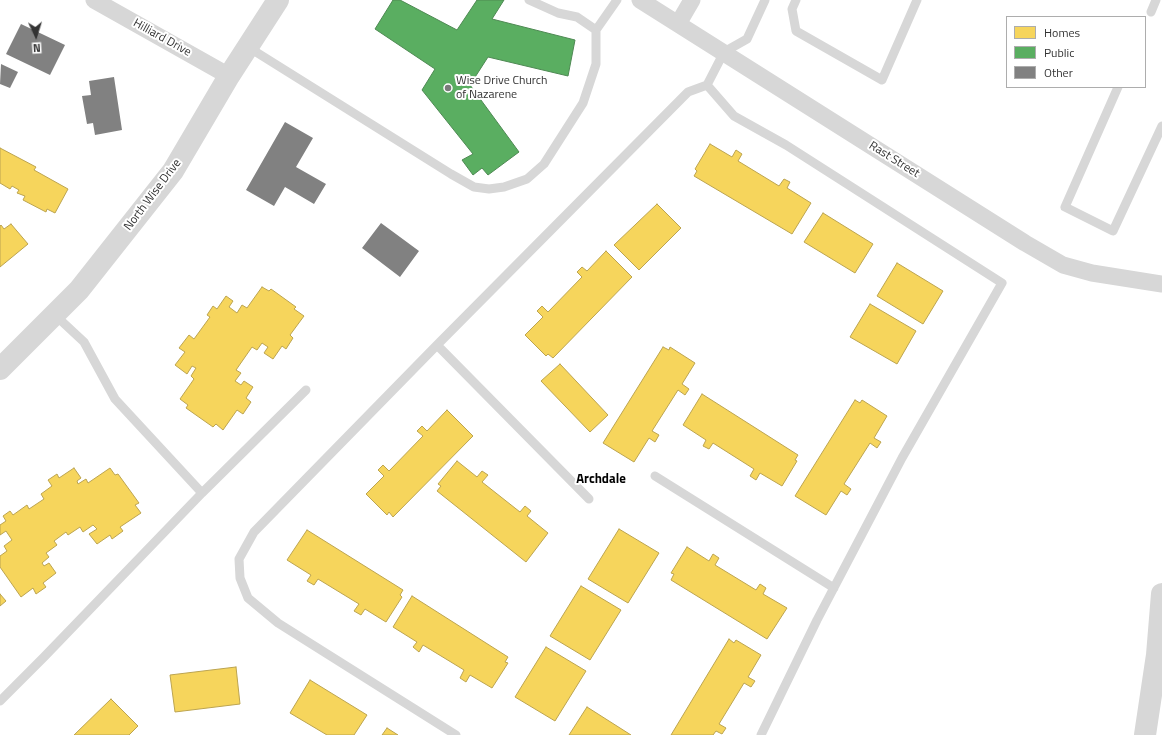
<!DOCTYPE html>
<html>
<head>
<meta charset="utf-8">
<style>
  body { margin:0 }
  #map { position:relative; width:1162px; height:735px; overflow:hidden; background:#fff; font-family:"Titillium Web",sans-serif }
  canvas { display:block }
  .legend { position:absolute; left:1006px; top:16px; width:140px; height:72px; box-sizing:border-box; background:#fff; border:1px solid #adadad; margin:0; padding:5px 7px; list-style:none; font-size:12px; color:#333 }
  .legend li { display:flex; align-items:center; gap:8px; height:20px }
  .legend b { width:20px; border:1px solid #adadad }
  .north { position:absolute; left:16px; top:16px; width:40px; height:40px; -webkit-text-stroke:3px #fff; paint-order:stroke; rotate:176deg; font-size:11px; font-weight:700; line-height:16px; text-align:center; color:#333 }
  .north::after { content:''; display:block; margin:auto; width:14px; height:18px; background:#333; clip-path:polygon(50% 0,100% 100%,50% 72%,0 100%) }
</style>
</head>
<body>
<div id="map">
<canvas width="1162" height="735"></canvas>
<ul class="legend">
<li><b style="height:11px;background:#f6d55c"></b>Homes</li>
<li><b style="height:11px;background:#5aae61"></b>Public</li>
<li><b style="height:11px;background:#818181"></b>Other</li>
</ul>
<div class="north">N</div>
</div>
<script>
const g = document.querySelector('canvas').getContext('2d');
g.lineJoin = 'round';
function fill(path, color) { g.fillStyle = color; g.fill(path, 'evenodd'); }
const toPath = rows => new Path2D(rows.map(r => 'M' + r).join(''));
function trace(path, color, width, dash) { g.strokeStyle = color; g.lineWidth = width; g.lineCap = dash ? 'butt' : 'round'; g.setLineDash(dash || []); g.stroke(path); }
function drawText(font, color, halo, rows, align = 'center') {
  g.font = font + ' "Titillium Web",sans-serif'; g.lineWidth = 4; g.setLineDash([]); g.textBaseline = 'middle'; g.strokeStyle = halo; g.fillStyle = color; for (const [text, x, y, turn = 0] of rows) {
    g.save(); g.translate(x, y); g.rotate((+turn || 0) * Math.PI / 180); g.textAlign = isNaN(turn) ? turn : align; if (halo) g.strokeText(text, 0, 0); g.fillText(text, 0, 0); g.restore();
  }
}
const homes = toPath([
  [710,144,732,157,736,150,742,154,738,161,779,186,784,179,790,182,787,188,811,203,792,234,694,176,697,171,695,169,710,144],
  [0,148,36,167,34,170,68,189,55,213,47,209,46,212,23,200,25,196,17,193,19,190,12,186,10,189,0,183,0,148],
  [657,204,681,228,639,270,614,245,657,204],
  [823,213,873,244,855,273,804,242,823,213],
  [11,224,28,244,0,267,0,226,1,225,4,229,11,224],
  [606,251,632,277,553,358,548,354,546,356,525,335,543,317,537,311,542,306,548,312,582,277,577,272,582,267,587,271,606,251],
  [897,263,943,291,923,324,877,296,897,263],
  [262,287,269,291,271,289,296,307,294,309,304,316,290,335,293,338,286,349,282,346,273,359,264,353,268,347,262,343,257,350,252,347,236,370,241,373,235,381,241,385,244,381,253,387,246,398,251,402,243,414,237,410,223,430,216,424,213,427,186,408,188,405,180,399,194,379,191,376,196,368,192,366,187,374,175,365,185,352,179,348,189,335,194,339,210,317,207,315,213,306,217,309,226,296,233,301,229,307,237,313,242,305,247,308,262,287],
  [870,304,916,331,897,364,850,337,870,304],
  [663,347,669,350,670,347,695,363,682,384,689,389,685,395,678,390,652,431,659,435,655,442,649,438,634,462,603,443,663,347],
  [560,364,608,415,590,432,541,381,560,364],
  [702,394,798,455,795,460,797,461,782,486,760,473,756,480,750,476,754,469,713,443,709,449,703,446,706,440,683,425,702,394],
  [855,400,860,403,862,400,887,416,874,438,881,442,877,448,870,443,844,484,851,489,847,495,841,491,826,515,795,496,855,400],
  [447,410,473,436,393,517,389,512,387,515,366,494,384,476,378,470,383,465,389,471,423,436,417,431,422,426,427,431,447,410],
  [457,461,477,477,482,471,488,475,482,482,520,512,525,506,531,511,527,516,548,533,526,562,437,491,441,486,438,484,457,461],
  [74,468,81,478,77,481,78,484,86,479,88,483,110,468,115,475,118,474,139,503,135,505,141,513,120,527,123,531,112,539,110,535,97,544,89,534,97,529,93,525,83,532,80,527,68,535,66,532,54,541,57,545,46,553,49,557,42,563,44,566,49,563,56,573,43,583,46,587,36,594,33,588,21,597,0,567,0,556,7,551,4,546,12,540,6,531,0,535,0,525,6,521,3,516,10,511,13,515,27,505,29,509,44,499,41,494,52,486,48,480,57,474,59,478,74,468],
  [619,529,659,553,628,603,588,579,619,529],
  [307,530,403,590,400,595,402,597,386,622,365,609,361,615,354,611,359,604,318,579,314,585,307,581,311,575,287,560,307,530],
  [687,547,709,561,713,554,719,558,715,565,756,590,760,584,766,588,763,594,787,608,767,639,671,580,674,574,671,573,687,547],
  [581,586,621,610,590,660,550,636,581,586],
  [0,594,6,601,0,606,0,594],
  [412,596,508,657,505,662,508,663,492,688,470,675,466,682,460,678,464,670,423,645,419,652,413,647,417,642,393,627,412,596],
  [729,639,734,643,736,640,761,655,748,677,755,681,751,687,744,683,719,724,726,728,722,734,716,731,713,735,671,735,729,639],
  [546,647,586,671,555,721,515,697,546,647],
  [236,667,240,704,175,712,170,675,236,667],
  [310,680,367,715,354,735,327,735,290,713,310,680],
  [111,699,138,726,129,735,74,735,111,699],
  [587,707,631,735,569,735,587,707],
  [387,728,398,735,382,735,387,728]
]);
const public = toPath([
  [393,0,400,0,457,30,477,0,504,0,492,19,575,40,568,76,488,57,470,85,519,152,488,175,482,168,473,175,462,160,473,154,422,90,435,69,375,29,393,0]
]);
const building = toPath([
  [21,24,65,45,50,75,6,54],
  [1,64,18,72,10,88,0,84],
  [114,77,122,130,95,135,93,123,87,124,82,96,91,95,89,81],
  [285,122,313,138,296,167,326,184,314,204,285,187,274,206,246,190],
  [381,223,419,251,400,277,362,248]
]);
const service = toPath([
  [796,0,792,9,796,31,882,80,917,0],
  [1151,12,1156,0],
  [596,30,617,0],
  [248,47,451,174,474,187,489,189,504,187,527,179,544,164,583,103,596,64,596,30,577,17,558,13,529,0],
  [707,85,734,116,786,145,1002,283,902,458,817,620,761,735],
  [1118,87,1065,207,1113,231,1162,126],
  [55,315,84,342,115,399,202,493,306,390],
  [437,345,589,499],
  [655,476,834,588],
  [0,701,44,657,202,493],
  [456,735,278,623,248,598,240,578,239,559,254,532,437,345,688,92,707,85,724,52,747,39,765,0]
]);
const minor = toPath([
  [94,0,229,76],
  [640,0,1025,243,1063,265,1092,273,1162,284],
  [678,24,692,0]
]);
const tertiary = toPath([
  [0,369,79,290,173,171,229,76,278,0],
  [1145,735,1157,655,1162,594]
]);
const markers = [
  [448,88,4,"#7a7a7a"]
];
const streetNames = [
  ["Hilliard Drive",162,38,29],
  ["Rast Street",894,160,32],
  ["North Wise Drive",153,195,-53]
];
const poiNames = [
  ["Wise Drive Church",456,81],
  ["of Nazarene",456,95]
];
const neighbourhoodNames = [
  ["Archdale",601,480]
];
fill(homes, '#f6d55c');
trace(homes, '#bca450', 1);
fill(public, '#5aae61');
trace(public, '#4e8953', 1);
fill(building, '#818181');
trace(service, '#d7d7d7', 9);
trace(minor, '#d7d7d7', 17);
trace(tertiary, '#d7d7d7', 22);
for (const [x, y, r, color] of markers) { const dot = new Path2D(); dot.arc(x, y, r, 0, 2 * Math.PI); g.fillStyle = color; g.fill(dot); trace(dot, '#fff', 1.5); }
drawText('12px', '#333', '#fff', streetNames);
drawText('12px', '#333', '#fff', poiNames, 'left');
drawText('bold 13px', '#000', '#fff', neighbourhoodNames);
</script>
</body>
</html>
